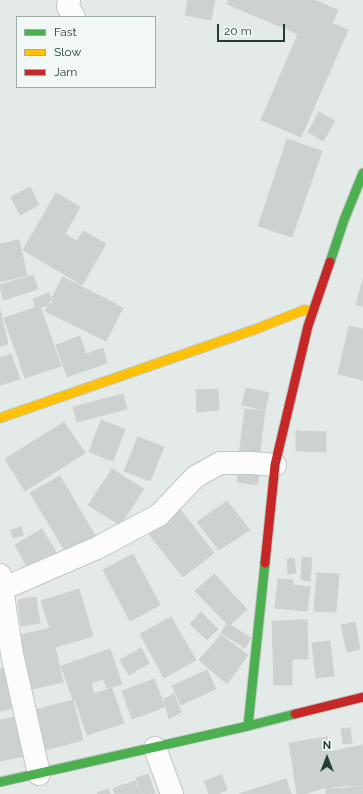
<!DOCTYPE html>
<html>
<head>
<meta charset="utf-8">
<style>
  body { margin:0 }
  #map { position:relative; width:363px; height:794px; overflow:hidden; background:#e4eae7; font-family:Raleway,sans-serif }
  canvas { display:block }
  .legend { position:absolute; left:16px; top:16px; width:140px; height:72px; box-sizing:border-box; background:#f2f8f6; border:1px solid #9fadaa; margin:0; padding:5px 7px; list-style:none; font-size:12px; color:#223c38 }
  .legend li { display:flex; align-items:center; gap:8px; height:20px }
  .legend b { width:20px; border:1px solid #9fadaa }
  .north { position:absolute; left:307px; top:738px; width:40px; height:40px; -webkit-text-stroke:3px #f2f8f6; paint-order:stroke; rotate:0deg; font-size:11px; font-weight:700; line-height:16px; text-align:center; color:#223c38 }
  .north::after { content:''; display:block; margin:auto; width:14px; height:18px; background:#223c38; clip-path:polygon(50% 0,100% 100%,50% 72%,0 100%) }
  .scale { position:absolute; left:217px; top:24px; width:68px; height:18px; box-sizing:border-box; border:2px solid #223c38; border-top:0; padding-left:5px; font-size:12px; line-height:14px; white-space:nowrap; color:#223c38; -webkit-text-stroke:3px #f2f8f6; paint-order:stroke }
</style>
</head>
<body>
<div id="map">
<canvas width="363" height="794"></canvas>
<ul class="legend">
<li><b style="height:5px;background:#4caf50"></b>Fast</li>
<li><b style="height:5px;background:#ffc107"></b>Slow</li>
<li><b style="height:5px;background:#c62828"></b>Jam</li>
</ul>
<div class="north">N</div>
<div class="scale">20 m</div>
</div>
<script>
const g = document.querySelector('canvas').getContext('2d');
g.lineJoin = 'round';
function fill(path, color) { g.fillStyle = color; g.fill(path, 'evenodd'); }
const toPath = rows => new Path2D(rows.map(r => 'M' + r).join(''));
function trace(path, color, width, dash) { g.strokeStyle = color; g.lineWidth = width; g.lineCap = dash ? 'butt' : 'round'; g.setLineDash(dash || []); g.stroke(path); }
const building = toPath([
  [188,0,215,0,211,20,185,15,188,0],
  [229,0,314,0,338,10,332,23,348,30,301,137,261,120,298,34,227,4,229,0],
  [319,112,335,121,323,141,308,132,319,112],
  [287,139,322,151,292,237,258,226,287,139],
  [30,187,39,205,20,215,11,197,30,187],
  [56,193,80,207,65,234,77,241,83,231,106,244,82,285,23,250,56,193],
  [19,240,27,275,0,282,0,244,19,240],
  [33,275,38,289,3,300,0,285,33,275],
  [63,277,123,308,106,341,45,311,63,277],
  [363,279,363,306,356,305,363,279],
  [49,293,53,303,36,309,33,299,49,293],
  [40,306,61,366,25,378,4,318,40,306],
  [0,310,8,344,0,346,0,310],
  [349,326,363,329,363,380,338,374,349,326],
  [80,336,86,354,103,348,107,363,67,377,56,345,80,336],
  [11,354,20,379,0,385,0,358,11,354],
  [246,388,269,393,265,410,242,405,246,388],
  [218,389,219,410,197,412,196,390,218,389],
  [123,394,127,409,77,422,73,407,123,394],
  [245,409,265,411,259,458,239,455,245,409],
  [101,420,125,429,113,461,89,452,101,420],
  [64,422,85,453,25,491,5,459,64,422],
  [296,431,326,432,326,452,296,451,296,431],
  [138,437,164,447,150,481,124,471,138,437],
  [112,469,144,489,120,525,88,505,112,469],
  [239,469,260,472,257,485,237,482,239,469],
  [60,476,96,537,67,554,30,493,60,476],
  [227,501,250,530,219,550,197,522,227,501],
  [180,509,214,553,183,577,148,533,180,509],
  [21,527,23,535,13,538,11,530,21,527],
  [42,529,57,554,29,570,15,545,42,529],
  [133,554,160,605,130,621,103,570,133,554],
  [302,557,312,558,310,581,301,580,302,557],
  [294,558,296,573,288,574,287,559,294,558],
  [317,573,339,574,336,612,314,611,317,573],
  [214,574,247,609,229,626,195,591,214,574],
  [278,579,293,580,293,585,310,587,307,611,275,608,278,579],
  [79,589,93,636,56,647,41,601,79,589],
  [36,597,40,623,21,626,18,600,36,597],
  [201,612,218,629,207,640,190,624,201,612],
  [171,617,196,660,164,678,140,634,171,617],
  [307,620,308,659,292,659,292,685,274,685,272,621,307,620],
  [355,622,360,649,347,652,341,625,355,622],
  [227,623,251,638,245,648,221,633,227,623],
  [51,628,63,682,32,689,20,635,51,628],
  [221,635,248,655,227,684,199,660,221,635],
  [330,641,334,676,316,678,312,643,330,641],
  [141,648,149,663,129,675,120,660,141,648],
  [110,649,122,684,107,688,103,679,91,683,94,693,73,700,61,666,110,649],
  [6,668,14,708,0,711,0,669,6,668],
  [207,670,216,689,181,705,172,686,207,670],
  [154,679,165,707,132,719,122,691,154,679],
  [112,688,124,723,87,735,75,700,112,688],
  [174,694,181,712,169,719,164,699,174,694],
  [73,700,83,740,45,750,35,710,73,700],
  [21,716,29,755,0,761,0,720,21,716],
  [350,728,352,743,343,744,341,729,350,728],
  [327,737,337,789,326,787,304,794,297,794,289,743,327,737],
  [363,745,363,786,337,789,329,752,363,745],
  [148,774,155,793,142,794,136,778,148,774],
  [222,775,227,790,217,794,209,794,204,781,222,775],
  [286,779,291,794,239,794,286,779],
  [135,781,141,794,128,794,124,785,135,781],
  [124,784,128,794,115,794,113,789,124,784],
  [363,785,363,794,326,794,326,787,363,785],
  [109,789,110,794,98,794,97,793,109,789]
]);
const street = toPath([
  [69,0,68,7,74,17],
  [0,575,12,654,39,774],
  [0,590,97,548,159,515,195,477,220,463,252,463,275,465],
  [155,748,172,794]
]);
const fast = toPath([
  [330,262,344,220,363,173],
  [248,726,265,563],
  [0,782,248,726,295,714]
]);
const slow = toPath([
  [0,418,256,329,304,310,313,311]
]);
const jam = toPath([
  [265,563,275,465,308,326,330,262],
  [295,714,363,697]
]);
fill(building, '#cdd2d0');
trace(building, '#cdd2d0', 1);
trace(street, '#c1c7c5', 24);
trace(fast, '#bfc7c5', 11);
trace(slow, '#bfc7c5', 11);
trace(jam, '#bfc7c5', 11);
trace(street, '#fbfcfb', 22);
trace(fast, '#4caf50', 9);
trace(slow, '#ffc107', 9);
trace(jam, '#c62828', 9);
</script>
</body>
</html>
